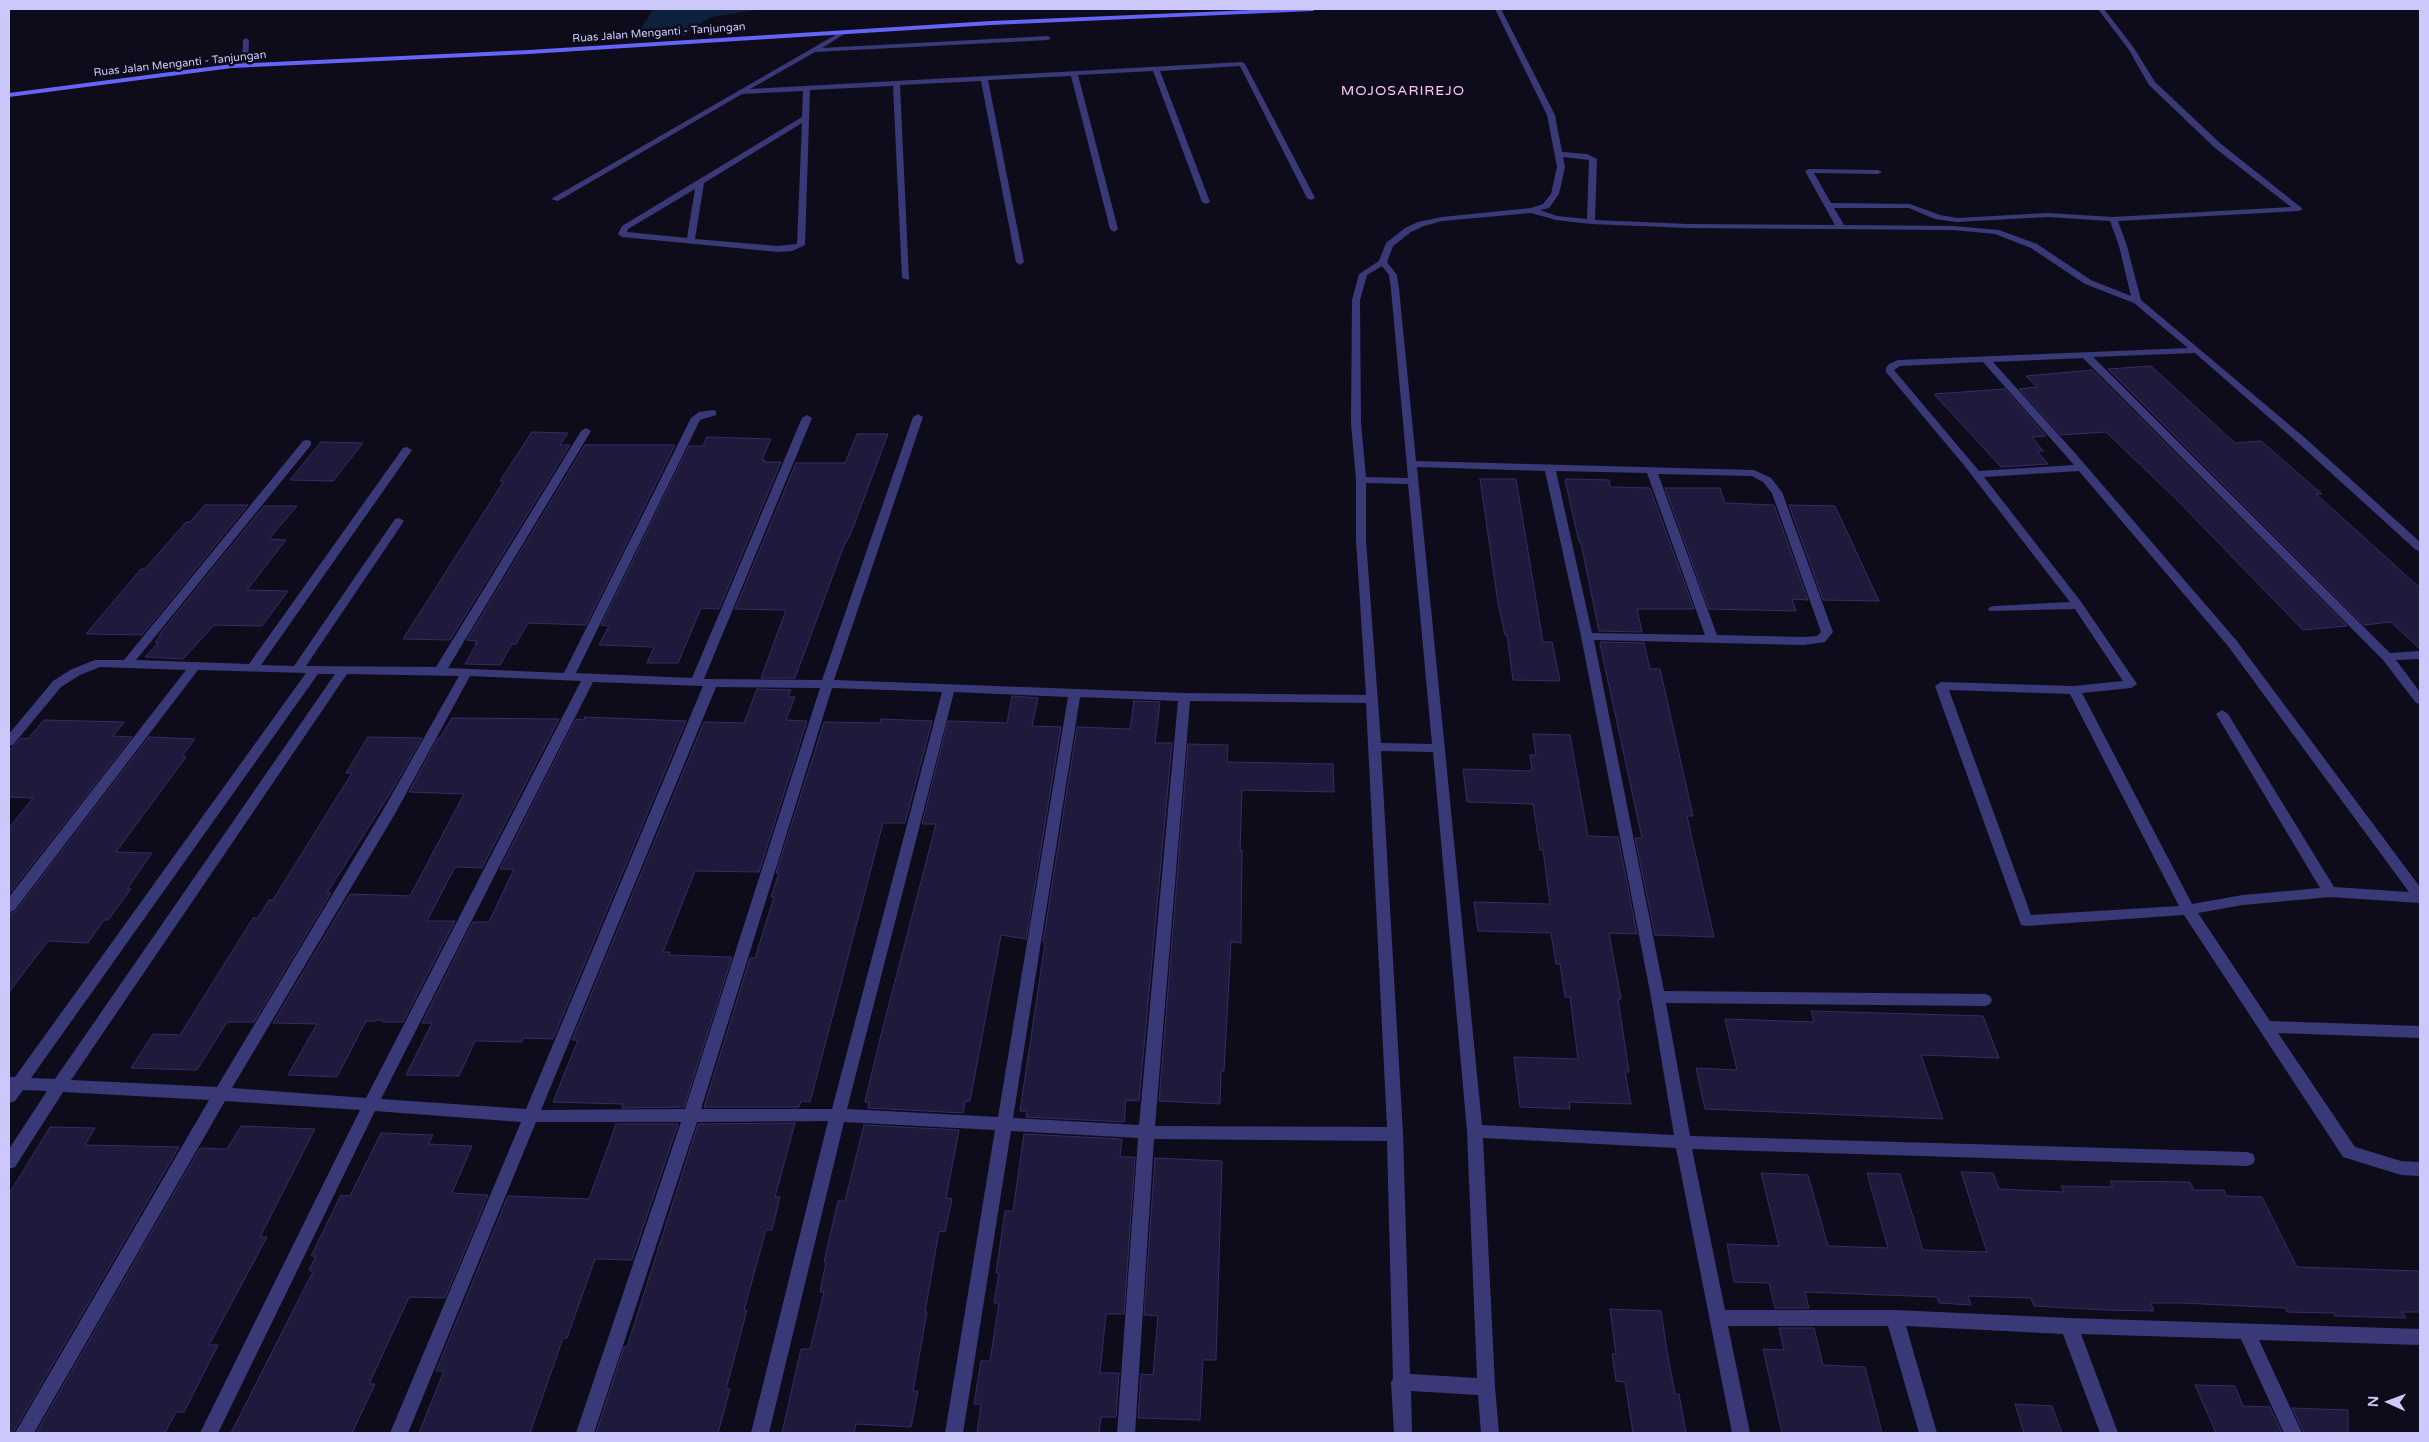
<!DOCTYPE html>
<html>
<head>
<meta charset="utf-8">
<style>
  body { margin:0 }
  #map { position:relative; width:2429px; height:1442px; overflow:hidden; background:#0e0c1b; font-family:"Varela Round",sans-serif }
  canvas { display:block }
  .frame { position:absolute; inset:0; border:10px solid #cdc8fc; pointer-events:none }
  .north { position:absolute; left:2364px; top:1377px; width:50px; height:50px; -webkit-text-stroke:4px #0e0c1b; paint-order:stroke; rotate:272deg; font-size:14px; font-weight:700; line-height:20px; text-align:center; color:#cdc8fc }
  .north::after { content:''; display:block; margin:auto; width:18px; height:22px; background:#cdc8fc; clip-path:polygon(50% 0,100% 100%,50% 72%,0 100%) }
</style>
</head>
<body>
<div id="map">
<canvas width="2429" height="1442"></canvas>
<div class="frame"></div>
<div class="north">N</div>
</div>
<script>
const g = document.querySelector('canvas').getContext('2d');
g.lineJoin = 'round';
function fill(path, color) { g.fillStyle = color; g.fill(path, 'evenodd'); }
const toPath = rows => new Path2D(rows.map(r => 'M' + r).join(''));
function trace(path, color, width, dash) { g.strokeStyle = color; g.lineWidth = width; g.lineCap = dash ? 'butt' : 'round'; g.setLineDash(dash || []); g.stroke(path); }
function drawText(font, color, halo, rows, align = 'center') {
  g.font = font + ' "Varela Round",sans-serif'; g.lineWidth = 5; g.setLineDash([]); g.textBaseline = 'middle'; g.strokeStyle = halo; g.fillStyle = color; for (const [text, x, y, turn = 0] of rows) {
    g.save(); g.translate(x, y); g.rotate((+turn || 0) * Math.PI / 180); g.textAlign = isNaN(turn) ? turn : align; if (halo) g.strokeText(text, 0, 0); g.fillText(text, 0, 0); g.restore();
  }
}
const water = toPath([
  [654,9,763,9,712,17,698,25,684,36,634,39]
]);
const building = toPath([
  [2151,366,2235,443,2261,441,2322,494,2316,494,2420,588,2420,649,2391,622,2364,625,2108,369,2151,366],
  [2092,370,2347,626,2303,630,2177,500,2106,432,2061,435,2019,389,2037,387,2026,376,2092,370],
  [2005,389,2046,436,2032,437,2043,451,2037,451,2048,464,2001,467,1934,394,2005,389],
  [532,432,568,433,560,445,570,445,450,640,403,639,504,481,500,481,532,432],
  [857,434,888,434,851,533,843,548,795,678,761,678,786,610,735,609,796,463,845,463,857,434],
  [707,437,771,439,762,460,765,460,764,462,781,462,719,609,701,608,678,663,647,663,654,647,599,645,609,626,601,625,689,446,703,446,707,437],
  [321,442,363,443,333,481,290,480,321,442],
  [585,445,675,445,586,625,528,623,516,644,512,644,500,665,465,664,477,643,475,643,477,641,467,640,585,445],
  [1480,479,1516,479,1543,642,1552,642,1560,681,1513,680,1507,635,1505,635,1498,603,1480,479],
  [1567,479,1609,480,1610,487,1650,488,1694,609,1637,609,1642,632,1599,631,1581,543,1579,542,1565,480,1567,479],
  [1665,488,1720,488,1725,503,1774,505,1808,600,1792,599,1796,611,1709,609,1665,488],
  [205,505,248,505,142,635,86,634,141,569,145,569,186,522,190,522,205,505],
  [1789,505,1835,506,1879,601,1823,600,1789,505],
  [264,506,297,506,269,539,286,540,247,590,288,591,262,626,214,625,183,659,145,657,158,643,155,642,161,635,159,635,264,506],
  [1601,642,1644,643,1650,669,1660,669,1693,816,1687,816,1714,937,1655,935,1635,838,1642,838,1600,644,1601,642],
  [757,689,791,690,788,697,795,697,786,720,807,721,759,872,695,871,663,952,670,952,669,955,732,957,684,1107,622,1108,623,1104,553,1102,578,1040,572,1040,704,722,744,723,757,689],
  [1012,696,1038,698,1032,726,1061,727,1026,939,1001,935,970,1101,965,1101,963,1113,868,1108,869,1102,865,1102,880,1039,936,824,922,824,948,721,1007,723,1012,696],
  [1134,701,1160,702,1155,743,1172,743,1139,1101,1126,1100,1124,1122,1026,1117,1027,1111,1020,1111,1045,943,1043,942,1077,727,1130,729,1134,701],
  [585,717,686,721,553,1039,523,1038,522,1042,475,1041,459,1076,406,1075,432,1023,422,1023,473,922,489,922,514,869,500,869,576,719,584,720,585,717],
  [452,718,559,719,482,868,455,867,427,921,455,921,403,1022,383,1022,378,1019,376,1021,366,1021,337,1077,288,1075,317,1024,273,1023,350,894,410,896,464,794,409,792,438,738,440,738,452,718],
  [881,719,932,721,905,823,883,823,810,1102,801,1101,799,1107,704,1107,750,958,755,958,774,897,771,897,779,873,776,873,824,722,880,723,881,719],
  [44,720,124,722,113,736,132,737,9,894,9,828,33,798,9,797,9,751,21,738,28,739,44,720],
  [1533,734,1570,735,1588,836,1618,837,1637,934,1609,933,1621,999,1618,999,1629,1072,1625,1072,1631,1104,1569,1102,1570,1109,1520,1107,1514,1057,1578,1059,1570,997,1565,997,1560,964,1556,964,1551,933,1478,931,1474,902,1550,904,1543,850,1540,850,1533,804,1467,802,1463,769,1532,771,1530,755,1536,755,1533,734],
  [149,737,195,739,182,756,186,757,116,852,152,853,127,889,131,889,108,920,104,920,88,943,48,941,9,992,9,914,15,912,149,737],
  [368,737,422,738,391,792,327,893,331,893,254,1022,227,1022,197,1070,131,1068,153,1034,180,1035,253,918,258,918,269,900,273,900,352,773,346,773,368,737],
  [1188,744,1228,745,1227,762,1333,764,1334,792,1242,790,1240,850,1242,850,1241,943,1231,942,1224,1071,1221,1071,1220,1104,1159,1101,1188,744],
  [1811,1011,1983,1016,1999,1058,1921,1055,1943,1119,1705,1109,1696,1068,1737,1070,1725,1019,1814,1022,1811,1011],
  [795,1123,775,1197,780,1197,772,1230,766,1230,744,1310,747,1310,726,1389,730,1389,718,1433,596,1433,624,1347,627,1347,698,1124,795,1123],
  [616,1124,678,1124,632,1260,595,1259,567,1338,563,1338,530,1433,419,1433,444,1371,436,1371,508,1196,589,1199,616,1124],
  [864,1125,959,1130,946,1198,952,1199,945,1232,939,1231,925,1312,927,1312,913,1391,918,1391,911,1427,856,1424,854,1433,782,1433,801,1349,810,1349,824,1292,820,1292,826,1262,824,1262,838,1201,845,1201,864,1125],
  [241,1126,315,1129,260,1237,267,1237,209,1345,218,1345,184,1412,176,1412,165,1433,36,1433,200,1148,227,1149,241,1126],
  [50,1127,95,1128,85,1145,179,1147,13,1433,9,1433,9,1194,50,1127],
  [381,1133,433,1135,428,1144,472,1146,452,1193,488,1195,445,1298,409,1297,369,1384,375,1384,352,1433,231,1433,306,1285,313,1272,309,1270,316,1256,311,1256,341,1195,350,1196,381,1133],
  [1024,1134,1122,1139,1120,1157,1135,1157,1124,1314,1106,1314,1100,1373,1119,1373,1116,1417,1101,1417,1099,1433,977,1433,981,1404,974,1404,981,1361,990,1361,999,1303,994,1303,999,1273,996,1273,1005,1211,1013,1211,1024,1134],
  [1155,1158,1222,1161,1216,1360,1203,1360,1200,1420,1138,1418,1141,1374,1153,1375,1158,1316,1144,1315,1155,1158],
  [1961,1172,1993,1173,1999,1189,2064,1192,2061,1186,2113,1187,2110,1181,2190,1182,2194,1190,2224,1190,2226,1196,2262,1197,2297,1267,2420,1271,2420,1312,2402,1312,2406,1318,2335,1316,2334,1313,2287,1312,2286,1308,2182,1303,2151,1303,2154,1311,2105,1310,2034,1306,2031,1298,1968,1296,1971,1305,1939,1303,1937,1297,1805,1292,1809,1308,1775,1308,1769,1283,1734,1282,1727,1244,1779,1246,1761,1173,1808,1175,1828,1246,1888,1248,1867,1173,1900,1174,1923,1250,1987,1252,1961,1172],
  [1610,1309,1661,1311,1668,1357,1675,1394,1679,1394,1686,1433,1633,1433,1625,1382,1616,1381,1612,1354,1616,1354,1610,1309],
  [1779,1328,1814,1328,1823,1365,1865,1367,1882,1433,1782,1433,1763,1349,1784,1350,1779,1328],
  [2195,1385,2235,1386,2243,1406,2270,1407,2282,1433,2216,1433,2195,1385],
  [2015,1404,2052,1406,2062,1433,2024,1433,2015,1404],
  [2292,1408,2348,1410,2348,1433,2304,1433,2292,1408]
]);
const minor = toPath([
  [1495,9,1501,9,1555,115,1562,152,1587,154,1597,159,1595,220,1688,224,1835,225,1805,171,1809,169,1878,170,1882,172,1878,174,1814,173,1831,203,1910,204,1940,215,1957,218,2048,213,2113,217,2291,207,2215,148,2149,85,2129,50,2098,9,2104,9,2134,48,2155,82,2221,144,2303,209,2299,211,2118,221,2127,246,2141,300,2305,438,2420,542,2420,551,2416,550,2297,442,2195,353,2093,357,2390,653,2420,651,2420,659,2396,660,2420,692,2420,704,2416,703,2383,660,2083,358,1993,362,2075,453,2236,640,2420,887,2420,903,2330,897,2243,905,2198,913,2270,1021,2420,1026,2420,1038,2278,1033,2355,1147,2401,1161,2420,1162,2420,1176,2401,1175,2343,1157,2184,915,2026,926,2021,925,1935,686,1941,682,2074,686,2123,681,2075,609,1990,611,1988,609,1990,607,1994,606,2070,602,1963,464,1886,372,1886,368,1889,364,1898,360,2188,348,2134,303,2085,284,2031,248,1995,234,1953,230,1688,228,1591,224,1556,220,1531,213,1442,221,1424,226,1411,232,1393,246,1387,262,1397,275,1399,289,1416,461,1754,470,1771,478,1782,492,1833,632,1825,642,1804,645,1594,640,1664,991,1985,994,1990,996,1992,1000,1990,1004,1985,1006,1666,1003,1690,1136,2247,1152,2253,1154,2255,1159,2253,1164,2247,1166,1692,1149,1725,1310,1895,1310,2069,1318,2420,1329,2420,1345,2259,1340,2302,1433,2284,1433,2241,1339,2081,1334,2118,1433,2100,1433,2063,1334,1906,1326,1937,1433,1919,1433,1888,1326,1728,1326,1750,1433,1732,1433,1676,1148,1483,1138,1495,1387,1499,1433,1481,1433,1478,1395,1411,1391,1412,1433,1394,1433,1391,1382,1393,1379,1387,1141,1154,1139,1135,1433,1117,1433,1138,1138,1011,1131,963,1433,945,1433,995,1130,844,1122,769,1433,751,1433,828,1121,697,1122,594,1433,576,1433,681,1122,536,1122,408,1433,390,1433,521,1122,375,1111,218,1433,200,1433,360,1110,225,1101,34,1433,15,1433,209,1100,63,1092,15,1167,9,1169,9,1149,47,1091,23,1090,15,1101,9,1103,9,1077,15,1077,306,673,198,670,14,911,9,912,9,897,186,670,100,667,80,675,61,687,13,745,9,746,9,734,53,681,72,669,95,660,124,660,303,441,307,440,311,441,311,445,136,660,249,664,403,448,407,447,412,450,261,665,294,666,395,519,399,518,404,521,306,666,436,667,581,431,586,428,591,431,448,668,564,673,691,418,699,412,713,410,716,411,716,415,700,420,576,673,692,678,802,418,807,415,812,418,704,679,822,680,913,417,918,414,923,417,834,680,1184,693,1366,695,1356,540,1356,480,1351,423,1352,300,1359,274,1379,261,1386,243,1405,228,1418,222,1442,217,1531,208,1543,204,1551,194,1557,167,1547,115,1495,9],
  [1563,157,1589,160,1587,219,1557,216,1540,210,1549,208,1559,194,1565,167,1563,157],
  [1834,208,1909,208,1935,219,1957,222,2048,217,2110,221,2119,246,2131,296,2091,280,2037,244,1999,230,1953,226,1844,225,1834,208],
  [1382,266,1389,275,1391,289,1408,478,1366,477,1361,423,1360,300,1367,275,1382,266],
  [1983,362,2067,457,2074,465,1979,471,1894,370,1900,366,1983,362],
  [1417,467,1545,471,1581,636,1651,997,1674,1135,1482,1125,1417,467],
  [1556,471,1647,473,1705,635,1592,633,1556,471],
  [2079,471,2228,646,2409,892,2334,887,2228,714,2222,710,2216,714,2320,888,2243,895,2192,904,2082,693,2131,688,2137,684,2082,603,1984,477,2079,471],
  [1658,474,1752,476,1763,482,1772,493,1821,632,1817,636,1804,637,1717,635,1658,474],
  [1366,483,1408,484,1432,744,1381,743,1366,540,1366,483],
  [318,674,335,674,55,1079,31,1078,318,674],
  [347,674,459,676,382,812,217,1087,71,1080,347,674],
  [470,676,581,681,366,1098,232,1088,396,812,470,676],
  [593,682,703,686,526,1109,381,1099,593,682],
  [716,687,820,688,685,1109,541,1110,716,687],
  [832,688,942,692,832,1109,701,1109,832,688],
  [1949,690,2070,694,2179,906,2031,915,1949,690],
  [954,692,1068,697,998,1117,847,1109,954,692],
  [1080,697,1178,701,1139,1125,1013,1118,1080,697],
  [1190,701,1366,703,1387,1127,1155,1126,1190,701],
  [1381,751,1433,752,1467,1131,1477,1378,1410,1374,1403,1134,1381,751],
  [844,30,847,32,846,33,822,48,1048,36,1051,38,1048,40,815,52,750,89,1242,62,1245,64,1315,198,1311,200,1307,198,1240,66,1160,71,1210,202,1206,204,1202,202,1153,71,1078,75,1118,229,1114,232,1110,229,1071,76,988,80,1024,262,1020,265,1016,262,981,81,900,85,909,280,902,278,893,86,810,90,805,245,792,251,778,252,622,237,618,234,622,226,802,117,803,91,742,94,558,201,551,199,844,30],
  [802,123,797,244,778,246,695,239,704,183,802,123],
  [695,189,687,238,627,232,628,229,695,189],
  [246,38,249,40,248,65,245,67,242,65,243,40,246,38]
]);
const secondary = toPath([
  [1274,9,1316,9,1313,11,991,25,529,54,232,68,9,97,9,93,232,64,529,50,991,21,1274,9]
]);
const farStreetnames = [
  ["Ruas Jalan Menganti - Tanjungan",659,33,-4],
  ["Ruas Jalan Menganti - Tanjungan",180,64,-6]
];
const farQuarternames = [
  ["MOJOSARIREJO",1403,91]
];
fill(water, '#0d213d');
fill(building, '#1f193b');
trace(building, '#362c66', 1);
fill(minor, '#3a3978');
fill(secondary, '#6564f8');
drawText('11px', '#cdc8fc', '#0e0c1b', farStreetnames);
g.letterSpacing = '1px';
drawText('14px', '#fccaeb', '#0e0c1b', farQuarternames);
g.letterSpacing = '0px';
</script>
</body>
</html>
